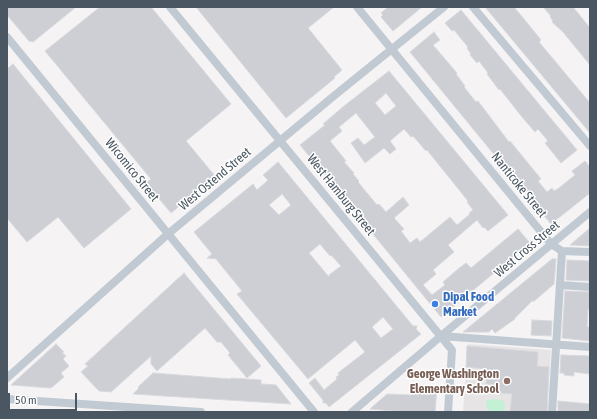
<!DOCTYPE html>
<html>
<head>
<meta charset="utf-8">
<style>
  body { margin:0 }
  #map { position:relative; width:597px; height:419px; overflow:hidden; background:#f5f3f3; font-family:"Asap Condensed",sans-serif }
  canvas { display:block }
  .frame { position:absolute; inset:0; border:8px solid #4a5661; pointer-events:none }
  .scale { position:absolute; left:8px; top:393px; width:69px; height:18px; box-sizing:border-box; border:2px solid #4a5661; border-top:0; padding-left:5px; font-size:12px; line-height:14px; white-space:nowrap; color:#4a5661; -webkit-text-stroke:3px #fff; paint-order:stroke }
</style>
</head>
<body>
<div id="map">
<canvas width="597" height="419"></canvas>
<div class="frame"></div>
<div class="scale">50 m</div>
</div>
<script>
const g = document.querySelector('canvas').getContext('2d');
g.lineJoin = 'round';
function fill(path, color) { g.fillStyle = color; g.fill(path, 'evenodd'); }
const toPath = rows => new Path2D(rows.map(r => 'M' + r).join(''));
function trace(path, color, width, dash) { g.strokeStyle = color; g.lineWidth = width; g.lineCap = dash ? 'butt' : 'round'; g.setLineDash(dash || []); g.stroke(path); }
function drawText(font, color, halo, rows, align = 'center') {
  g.font = font + ' "Asap Condensed",sans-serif'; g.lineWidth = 3; g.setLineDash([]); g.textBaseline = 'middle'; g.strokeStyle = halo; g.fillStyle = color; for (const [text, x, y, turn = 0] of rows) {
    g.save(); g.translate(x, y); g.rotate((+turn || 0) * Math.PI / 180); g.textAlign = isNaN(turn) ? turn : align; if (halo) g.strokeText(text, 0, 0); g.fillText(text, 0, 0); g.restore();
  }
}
const education = toPath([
  [468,344,551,350,547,412,463,412]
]);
const green = toPath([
  [497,399,505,402,504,412,491,412,486,406,487,400]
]);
const building = toPath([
  [7,7,76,7,33,42,29,41,7,15,7,7],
  [100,7,151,7,231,104,186,141,215,176,171,213,146,183,151,179,45,51,100,7],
  [196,7,334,7,308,28,342,70,334,77,335,78,286,118,196,7],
  [388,7,422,7,393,31,381,17,383,15,381,13,388,7],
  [485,7,514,7,524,19,541,40,539,42,590,103,590,133,485,7],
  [543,7,573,7,590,28,590,65,563,32,552,22,553,21,550,17,551,16,543,7],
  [461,10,577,150,561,163,545,143,548,141,538,129,535,132,522,117,500,89,499,90,487,74,488,73,479,61,477,63,470,55,471,54,467,48,468,47,454,30,452,31,445,23,461,10],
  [434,32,440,40,433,45,457,73,456,74,465,86,464,87,476,102,478,101,481,105,509,142,510,141,541,179,538,181,547,192,552,188,554,191,559,188,575,175,572,171,585,161,590,167,590,193,551,224,410,52,434,32],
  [13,64,131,209,84,248,58,217,27,242,7,218,7,69,13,64],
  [389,71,508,215,488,231,484,227,483,228,477,220,448,245,454,252,433,270,436,274,423,285,432,295,445,285,443,282,458,269,466,263,471,268,518,229,530,243,441,317,300,145,325,125,323,124,344,106,389,71],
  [386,93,396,106,385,115,375,103,386,93],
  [356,113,375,137,364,145,358,138,351,143,365,163,384,148,390,154,396,149,390,141,404,129,411,137,413,136,426,151,427,150,468,201,467,202,473,210,469,213,470,214,457,225,450,217,420,242,417,238,410,243,401,231,404,229,394,218,409,205,403,197,386,212,379,204,377,205,358,182,359,181,353,174,354,173,344,162,346,161,330,141,342,131,339,127,356,113],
  [278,162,413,326,417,326,416,329,421,334,329,407,326,403,323,403,323,400,309,383,315,378,324,390,337,379,336,377,339,375,338,373,365,352,355,340,308,379,237,294,242,291,216,259,207,258,212,254,194,232,253,184,257,190,268,180,263,175,278,162],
  [282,194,291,205,279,215,269,205,282,194],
  [320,244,330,256,331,255,341,266,329,275,329,277,309,253,320,244],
  [383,317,393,329,381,338,372,327,383,317],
  [590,228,590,246,570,245,590,228],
  [552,259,556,259,554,284,533,302,533,300,514,319,515,319,495,333,492,329,489,332,463,332,552,259],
  [567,260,590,261,590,281,566,280,567,260],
  [184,273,261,366,247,378,228,355,230,353,221,342,217,342,205,328,157,371,151,364,151,356,111,392,99,391,81,372,88,366,85,364,184,273],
  [565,291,590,292,590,309,588,309,587,327,590,327,590,341,562,338,565,291],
  [532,320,552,321,551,336,531,335,532,320],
  [56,344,64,352,62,353,66,356,63,359,69,366,61,373,64,377,51,388,11,385,56,344],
  [467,346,538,352,537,366,549,367,547,412,510,412,512,394,490,392,491,384,486,384,487,369,466,367,467,346],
  [561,355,590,356,590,374,574,372,574,376,564,375,564,373,560,373,561,355],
  [153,373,231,379,231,378,261,380,261,384,276,385,291,404,133,394,139,388,138,387,153,373],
  [412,385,437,387,435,412,405,412,370,409,387,394,411,395,412,385],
  [558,401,590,404,590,412,558,412,558,401]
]);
const street = toPath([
  [170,7,452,350,448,412],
  [357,7,551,244,562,251,590,252],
  [473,7,590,146],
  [7,37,314,412],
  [560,285,590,287],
  [441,336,590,347],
  [7,378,168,234,335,95,444,7],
  [7,399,201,412],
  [352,412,441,336,590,212],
  [552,412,562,251]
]);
const markers = [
  [435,304,4,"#3f7fe0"],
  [507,381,4,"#8d6e63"]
];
const streetNames = [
  ["Wicomico Street",132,170,51],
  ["West Ostend Street",215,179,-40],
  ["Nanticoke Street",519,185,51],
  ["West Hamburg Street",341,195,51],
  ["West Cross Street",527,249,-40]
];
const shopNames = [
  ["Dipal Food",443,297],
  ["Market",443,312]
];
const educationNames = [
  ["George Washington",499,374],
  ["Elementary School",499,389]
];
fill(education, '#e6e4e5');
fill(green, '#c3f1d5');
fill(building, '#cdcfd5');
trace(building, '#d7d9de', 1);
trace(street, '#c1cad2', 8);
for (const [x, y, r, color] of markers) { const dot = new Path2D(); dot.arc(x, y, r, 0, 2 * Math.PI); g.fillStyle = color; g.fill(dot); trace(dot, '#fff', 1.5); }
drawText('13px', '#4a5661', '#fff', streetNames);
drawText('bold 13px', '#366cbe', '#fff', shopNames, 'left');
drawText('bold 13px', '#785e54', '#fff', educationNames, 'right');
</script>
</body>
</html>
